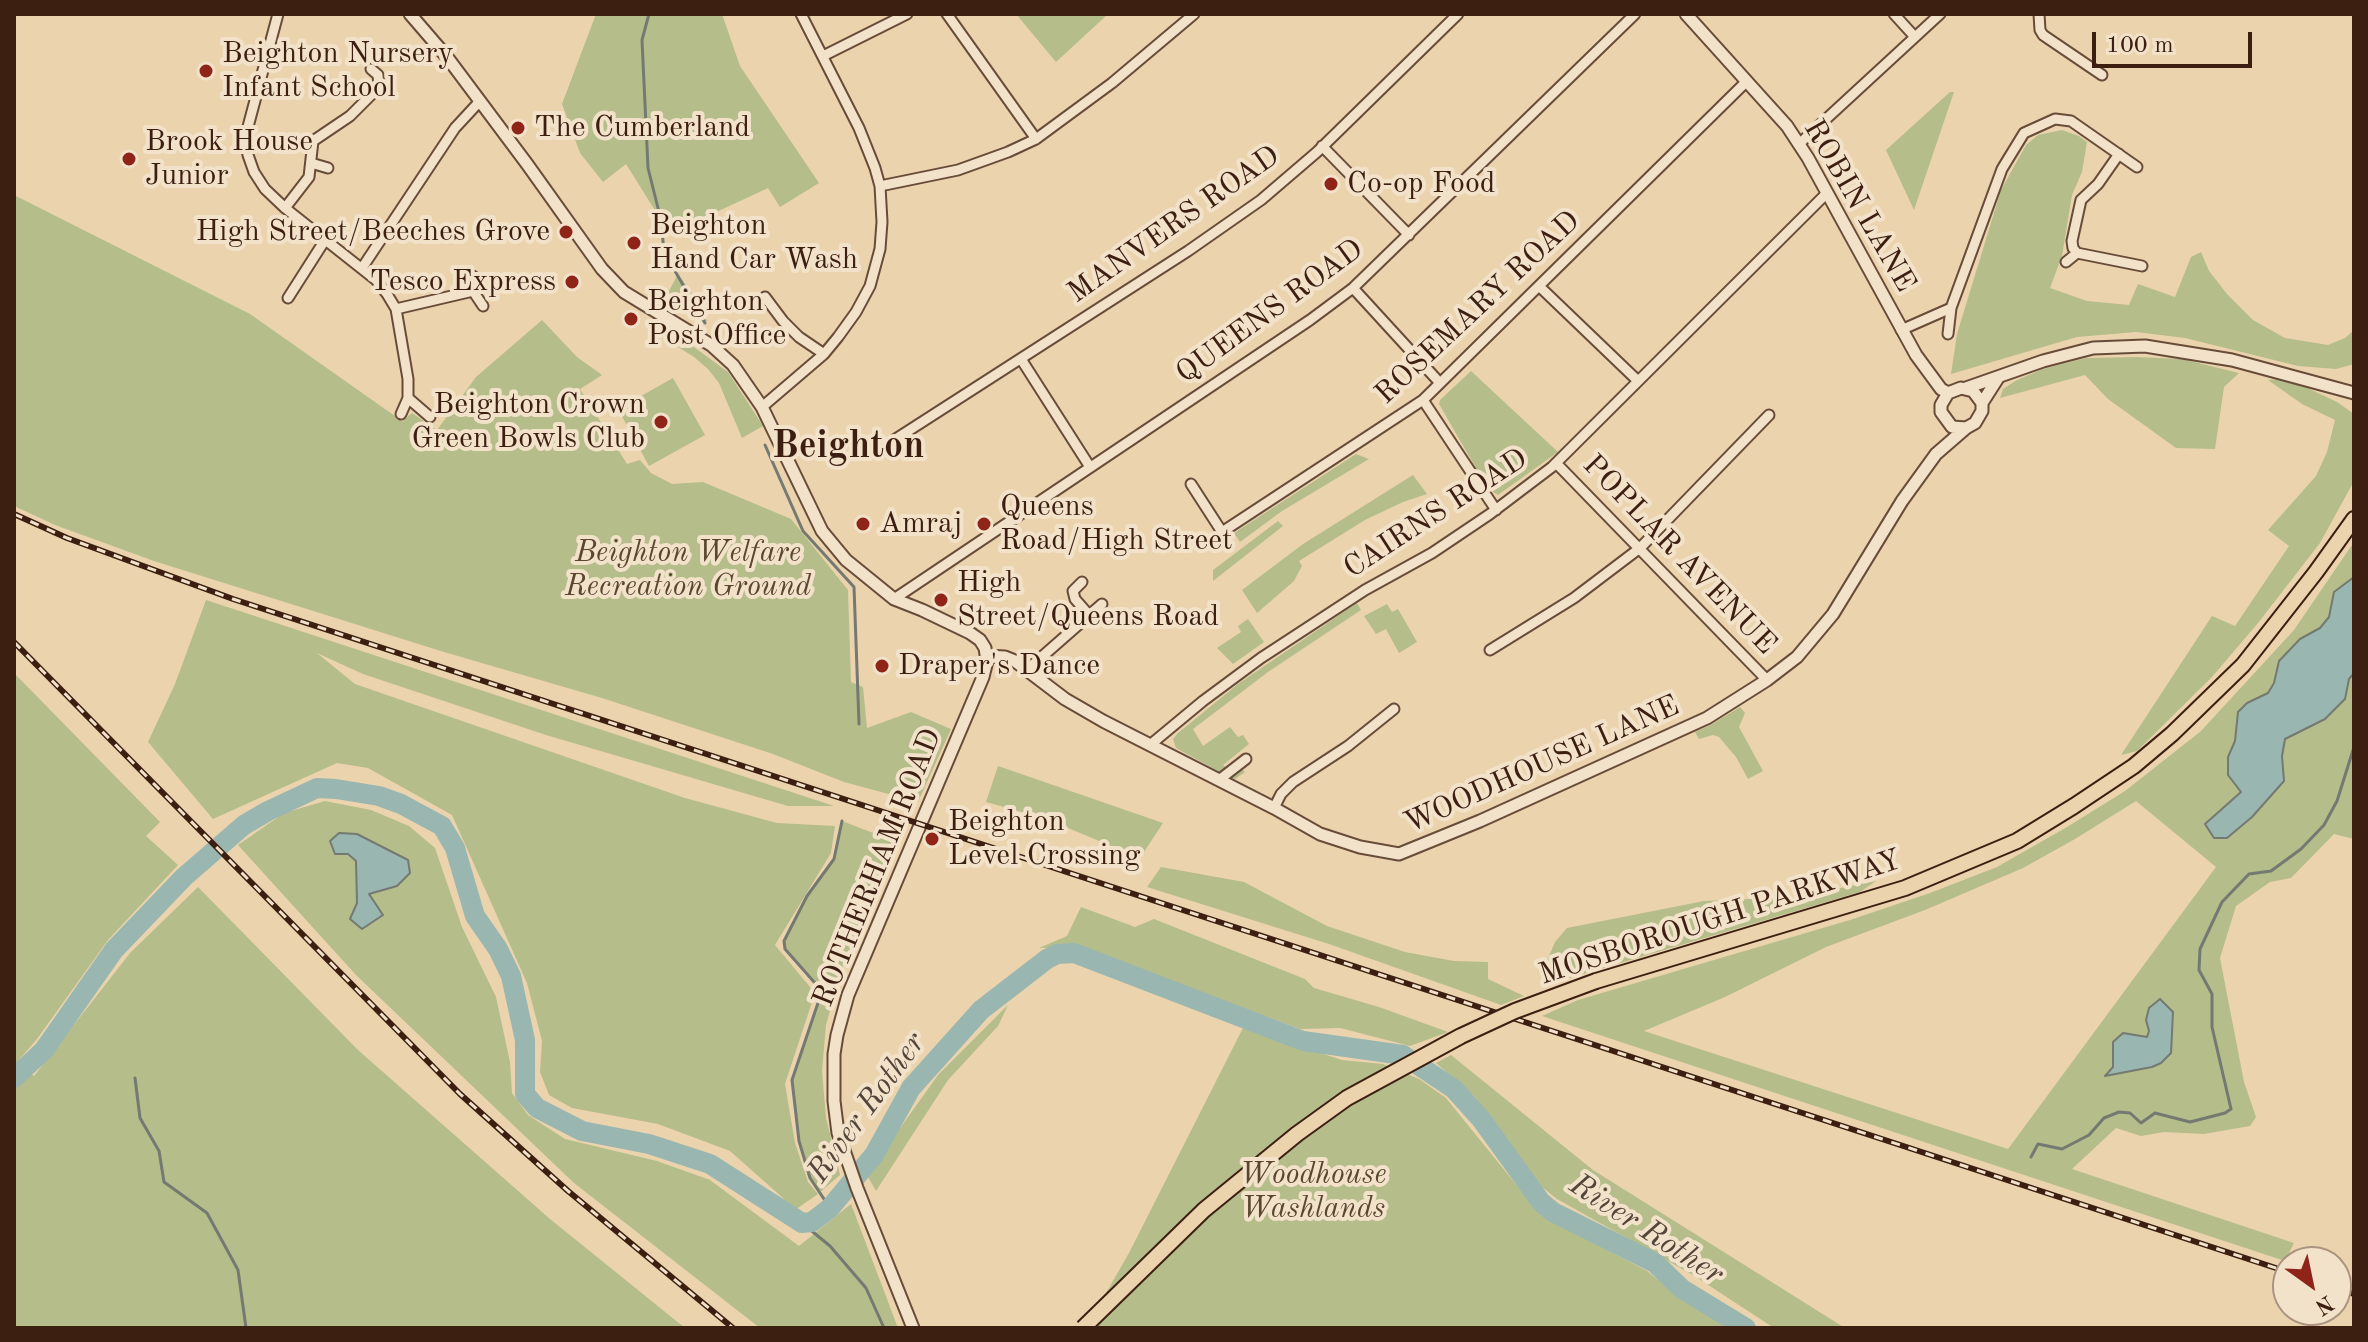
<!DOCTYPE html>
<html>
<head>
<meta charset="utf-8">
<style>
  body { margin:0 }
  #map { position:relative; width:2368px; height:1342px; overflow:hidden; background:#ebd3ad; font-family:"Old Standard TT",serif }
  canvas { display:block }
  .frame { position:absolute; inset:0; border:16px solid #3d1f12; pointer-events:none }
  .north { position:absolute; left:2272px; top:1246px; width:80px; height:80px; box-sizing:border-box; background:#f2e2ca; border:2px solid #aa9480; border-radius:50%; rotate:147deg; font-size:22px; font-weight:700; line-height:32px; text-align:center; color:#3d1f12 }
  .north::after { content:''; display:block; margin:auto; width:28px; height:36px; background:#8f2418; clip-path:polygon(50% 0,100% 100%,50% 72%,0 100%) }
  .scale { position:absolute; left:2092px; top:32px; width:160px; height:36px; box-sizing:border-box; border:4px solid #3d1f12; border-top:0; padding-left:10px; font-size:24px; line-height:28px; white-space:nowrap; color:#3d1f12; -webkit-text-stroke:6px #f2e2ca; paint-order:stroke }
</style>
</head>
<body>
<div id="map">
<canvas width="2368" height="1342"></canvas>
<div class="frame"></div>
<div class="north">N</div>
<div class="scale">100 m</div>
</div>
<script>
const g = document.querySelector('canvas').getContext('2d');
g.lineJoin = 'round';
function fill(path, color) { g.fillStyle = color; g.fill(path, 'evenodd'); }
const toPath = rows => new Path2D(rows.map(r => 'M' + r).join(''));
function trace(path, color, width, dash) { g.strokeStyle = color; g.lineWidth = width; g.lineCap = dash ? 'butt' : 'round'; g.setLineDash(dash || []); g.stroke(path); }
function drawText(font, color, halo, rows, align = 'center') {
  g.font = font + ' "Old Standard TT",serif'; g.lineWidth = 8; g.setLineDash([]); g.textBaseline = 'middle'; g.strokeStyle = halo; g.fillStyle = color; for (const [text, x, y, turn = 0] of rows) {
    g.save(); g.translate(x, y); g.rotate((+turn || 0) * Math.PI / 180); g.textAlign = isNaN(turn) ? turn : align; if (halo) g.strokeText(text, 0, 0); g.fillText(text, 0, 0); g.restore();
  }
}
const green = toPath([
  [596,14,722,14,740,66,819,183,780,207,768,188,667,235,661,220,626,164,603,182,580,153,562,104],
  [1016,14,1108,14,1056,62],
  [1950,92,1954,92,1914,210,1886,150],
  [2062,130,2079,136,2087,142,2082,172,2072,195,2062,256,2050,288,2087,301,2129,305,2138,284,2175,297,2191,257,2201,252,2209,271,2227,294,2253,320,2285,338,2328,345,2345,338,2354,330,2354,364,2336,369,2298,366,2185,338,2136,332,2077,337,1951,374,1957,334,2001,190,2026,145,2038,135],
  [14,195,250,314,402,421,412,413,437,430,476,377,542,320,577,357,602,375,580,389,627,464,640,460,651,473,672,484,703,482,791,519,848,590,851,682,863,687,867,728,911,712,951,729,918,802,844,782,773,754,602,698,444,652,154,561,55,525,14,506],
  [678,274,699,303,707,321,703,323,690,313,689,306,678,299,673,307,663,302],
  [655,327,683,339,728,372,763,426,742,438,719,383,708,369,694,357,657,334],
  [2137,357,2182,359,2239,373,2224,387,2215,449,2176,448,2108,399,2085,375,2000,398,2003,389,2017,380,2043,369,2086,358],
  [1471,371,1558,452,1498,495,1488,489,1439,404,1440,400],
  [673,378,705,435,649,466,618,409],
  [2281,379,2301,385,2337,402,2354,414,2354,481,2320,543,2258,623,2212,677,2137,751,2121,755,2212,616,2235,626,2289,546,2268,530,2316,476,2327,452,2335,420,2302,404,2268,380],
  [1356,454,1369,459,1282,511,1240,542,1234,533],
  [1413,475,1427,494,1403,502,1365,520,1299,561,1302,566,1294,581,1257,613,1242,590,1303,544],
  [1278,521,1283,526,1213,581,1213,570],
  [2354,542,2354,839,2334,834,2291,878,2270,882,2236,906,2220,958,2244,1082,2256,1117,2250,1126,2204,1134,2164,1132,2141,1136,2116,1128,2072,1169,2294,1243,2285,1261,1542,1016,1578,1000,1850,920,1930,893,1997,867,2067,827,2125,791,2201,731,2294,630],
  [2136,801,2216,867,2008,1149,1644,1031,1725,997,1826,947,1925,910,2023,868,2075,839],
  [206,600,834,806,788,806,546,735,363,674,317,653,355,684,685,798,777,823,835,826,831,853,775,945,815,993,785,1084,795,1143,808,1182,818,1194,792,1212,783,1198,730,1151,658,1124,572,1108,549,1095,540,1072,542,1041,527,983,452,815,368,768,337,763,213,819,148,742,175,684],
  [1357,603,1361,610,1268,672,1193,729,1203,746,1230,727,1238,737,1243,735,1249,744,1223,765,1229,769,1236,763,1245,772,1234,780,1176,748,1173,739,1178,733,1238,684],
  [1387,604,1392,612,1398,609,1417,642,1399,653,1386,629,1376,634,1364,616],
  [1248,619,1264,642,1233,664,1217,648,1241,632,1238,626],
  [14,673,160,822,146,836,178,865,108,940,37,1039,18,1061,34,1076,130,953,198,887,358,1050,550,1219,685,1328,14,1328],
  [1740,707,1745,713,1739,727,1763,771,1748,779,1736,757,1719,737,1713,735,1699,739,1695,732,1709,726],
  [998,766,1163,823,1140,858,1044,818,986,802],
  [325,801,371,810,409,826,435,848,462,927,496,997,510,1062,512,1093,528,1115,565,1139,657,1161,710,1180,799,1246,851,1204,898,1328,760,1328,574,1183,356,975,238,845,284,813],
  [842,821,899,843,878,898,841,971,826,1025,822,1071,826,1118,840,1175,820,1192,810,1178,799,1141,792,1080,822,991,785,949,784,941,807,896,834,859],
  [1161,867,1244,882,1327,926,1405,952,1454,961,1488,962,1488,979,1524,996,1501,1005,1329,944,1147,887],
  [1876,881,1860,892,1556,982,1547,961,1555,942,1567,928,1704,901,1794,897],
  [1081,907,1135,927,1154,919,1305,979,1314,988,1379,1007,1448,1032,1410,1046,1340,1028,1300,1029,1079,947,1039,948,1067,936],
  [1008,1005,998,1026,948,1080,876,1191,868,1177,903,1124,938,1075],
  [1243,1028,1342,1060,1383,1064,1419,1079,1446,1098,1536,1209,1562,1226,1647,1271,1686,1302,1729,1328,1086,1328,1129,1253],
  [1451,1055,1593,1170,1845,1328,1774,1328,1693,1275,1557,1199,1542,1187,1474,1096,1436,1063]
]);
const water = toPath([
  [2354,577,2354,673,2349,679,2345,699,2325,719,2285,739,2282,756,2284,781,2252,817,2227,838,2214,838,2205,824,2241,792,2228,775,2228,757,2235,741,2238,712,2247,703,2268,693,2274,683,2279,661,2300,639,2320,628,2329,617,2334,592,2354,577],
  [339,833,357,834,408,860,410,873,397,886,369,894,383,915,362,929,350,919,357,903,356,861,348,854,335,854,330,841,339,833],
  [2160,999,2173,1012,2171,1053,2161,1063,2152,1067,2105,1076,2113,1067,2113,1042,2123,1033,2147,1037,2149,1031,2146,1020,2149,1008,2160,999]
]);
const stream = toPath([
  [649,14,642,40,648,168,661,220,664,252,705,323],
  [765,445,803,531,854,587,859,724],
  [135,1078,140,1118,159,1151,164,1182,207,1213,238,1270,246,1328],
  [2031,1157,2038,1144,2062,1149,2089,1135,2104,1118,2119,1112,2130,1113,2141,1123,2155,1113,2190,1122,2225,1113,2231,1109,2212,1027,2212,994,2199,970,2200,949,2222,902,2249,874,2271,871,2301,849,2324,825,2337,801,2354,747],
  [830,1208,810,1178,799,1141,792,1080,822,991,785,949,784,941,807,896,834,859,842,821],
  [802,1223,830,1246,866,1288,884,1328]
]);
const river = toPath([
  [14,1078,44,1050,114,950,184,877,244,825,268,811,317,788,336,789,379,796,401,804,442,826,455,848,475,916,498,949,511,976,525,1040,525,1094,537,1108,582,1131,649,1144,710,1164,802,1223,812,1222,830,1208,874,1155,911,1088,981,1010,1047,959,1057,954,1074,953,1303,1041,1403,1055,1454,1089,1481,1119,1541,1202,1553,1212,1655,1263,1682,1289,1746,1328]
]);
const minor = toPath([
  [278,14,245,138,248,155,254,172,265,189,285,208,376,280,387,294,396,309,408,379,408,398,401,414],
  [947,14,1036,139],
  [1894,14,1914,36],
  [2039,14,2040,30,2043,35,2102,75],
  [823,56,907,14],
  [1799,144,1940,14],
  [1322,146,1409,235],
  [2119,154,2098,184,2081,200,2072,241,2073,248,2077,253,2142,266],
  [311,163,328,168],
  [880,186,958,170,1008,152,1036,139,1112,83,1194,14],
  [285,208,309,177,313,141,350,116,379,87,378,75,371,69],
  [2066,262,2077,253],
  [362,268,455,128,480,101],
  [473,276,473,291],
  [1540,287,1638,381],
  [1353,288,1440,383],
  [765,297,783,321,799,337,824,354],
  [288,298,325,240],
  [396,309,473,291,483,306],
  [1901,330,1951,308],
  [1948,334,1951,308,2002,169,2024,133,2055,119,2071,121,2137,167],
  [1021,359,1090,467],
  [408,398,430,417],
  [1423,400,1496,510],
  [762,407,824,354,838,337,856,312,870,286,880,249,882,222,880,186,875,168,859,128,801,14],
  [891,442,1188,251,1261,200,1317,152,1458,14],
  [1556,463,1767,680],
  [1191,484,1222,532,1423,400,1747,81],
  [1082,582,1073,591,1075,599,1089,615],
  [894,599,1310,320,1353,288,1635,14],
  [1490,650,1574,598,1640,548,1769,415],
  [1028,669,1102,604],
  [1150,745,1203,701,1261,658,1365,590,1432,553,1490,514,1552,467,1827,193],
  [1219,780,1246,759],
  [1274,808,1281,794,1293,782,1348,746,1394,709]
]);
const tertiary = toPath([
  [410,14,447,57,527,164,602,269,624,292,711,345,733,365,762,407,822,531,846,560,894,599,922,610,970,633,980,640,985,648,987,661,983,677,848,995,837,1035,834,1054,834,1101,838,1133,857,1188,913,1328],
  [1686,14,1787,126,1808,158,1916,355,1941,389,1948,393],
  [1966,388,2043,361,2093,348,2145,346,2232,360,2354,393],
  [1982,403,1973,391,1961,388,1948,393,1941,405,1941,412,1952,427,1966,428,1975,423,1982,411,1982,403,1998,378],
  [986,656,1005,657,1015,661,1065,699,1103,721,1274,808,1320,834,1360,847,1399,854,1480,821,1707,718,1767,680,1797,657,1833,614,1902,501,1936,454,1966,428]
]);
const trunk = toPath([
  [1596,981,1905,888,2017,841,2074,806,2134,766,2172,734,2243,665,2316,572,2354,519]
]);
const rail = toPath([
  [14,514,67,538,233,599,2288,1272],
  [14,642,460,1094,568,1191,733,1328],
  [2336,1288,2354,1294]
]);
const trunkBridge = toPath([
  [1083,1328,1204,1210,1297,1134,1347,1098,1461,1036,1515,1011,1596,981]
]);
const markers = [
  [206,71,8,"#8f2418"],
  [518,128,8,"#8f2418"],
  [129,159,8,"#8f2418"],
  [1331,184,8,"#8f2418"],
  [566,232,8,"#8f2418"],
  [634,243,8,"#8f2418"],
  [572,282,8,"#8f2418"],
  [631,319,8,"#8f2418"],
  [661,422,8,"#8f2418"],
  [863,524,8,"#8f2418"],
  [984,524,8,"#8f2418"],
  [941,600,8,"#8f2418"],
  [882,666,8,"#8f2418"],
  [932,839,8,"#8f2418"]
];
const poiNames = [
  ["Beighton Nursery",222,54],
  ["Infant School",222,88],
  ["The Cumberland",534,128],
  ["Brook House",145,142],
  ["Junior",145,176],
  ["Co-op Food",1347,184],
  ["Beighton",650,226],
  ["Hand Car Wash",650,260],
  ["High Street/Beeches Grove",550,232,"right"],
  ["Tesco Express",556,282,"right"],
  ["Beighton",647,302],
  ["Post Office",647,336],
  ["Beighton Crown",645,405,"right"],
  ["Green Bowls Club",645,439,"right"],
  ["Queens",1000,507],
  ["Road/High Street",1000,541],
  ["Amraj",879,524],
  ["High",957,583],
  ["Street/Queens Road",957,617],
  ["Draper's Dance",898,666],
  ["Beighton",948,822],
  ["Level Crossing",948,856]
];
const streetNames = [
  ["ROBIN LANE",1859,206,60],
  ["MANVERS ROAD",1174,225,-35],
  ["ROSEMARY ROAD",1478,308,-43],
  ["QUEENS ROAD",1270,312,-36],
  ["CAIRNS ROAD",1436,514,-33],
  ["POPLAR AVENUE",1679,555,46],
  ["WOODHOUSE LANE",1542,765,-24],
  ["ROTHERHAM ROAD",878,868,-68],
  ["MOSBOROUGH PARKWAY",1720,918,-18]
];
const parkNames = [
  ["Beighton Welfare",688,553],
  ["Recreation Ground",688,587],
  ["Woodhouse",1313,1175],
  ["Washlands",1313,1209]
];
const waterNames = [
  ["River Rother",867,1108,-54],
  ["River Rother",1646,1230,33]
];
const districtNames = [
  ["Beighton",848,447]
];
fill(green, '#b5bd8b');
fill(water, '#99b7b0');
trace(water, '#747a71', 2);
trace(stream, '#747a71', 3);
trace(river, '#99b7b0', 20);
trace(minor, '#684c39', 13);
trace(tertiary, '#684c39', 15);
trace(trunk, '#3d1f12', 18);
trace(minor, '#f2e2ca', 9);
trace(tertiary, '#f2e2ca', 11);
trace(trunk, '#ebd3ad', 14);
trace(rail, '#3d1f12', 6);
trace(rail, '#f2e2ca', 3, [9]);
trace(trunkBridge, '#3d1f12', 18, []);
trace(trunkBridge, '#ebd3ad', 14);
for (const [x, y, r, color] of markers) { const dot = new Path2D(); dot.arc(x, y, r, 0, 2 * Math.PI); g.fillStyle = color; g.fill(dot); trace(dot, '#f2e2ca', 3); }
drawText('30px', '#3d1f12', '#f2e2ca', poiNames, 'left');
drawText('30px', '#3d1f12', '#f2e2ca', streetNames);
drawText('italic 30px', '#5b4630', '#f2e2ca', parkNames);
drawText('italic 32px', '#54453a', '#f2e2ca', waterNames);
drawText('bold 38px', '#3d1f12', '#f2e2ca', districtNames);
</script>
</body>
</html>
